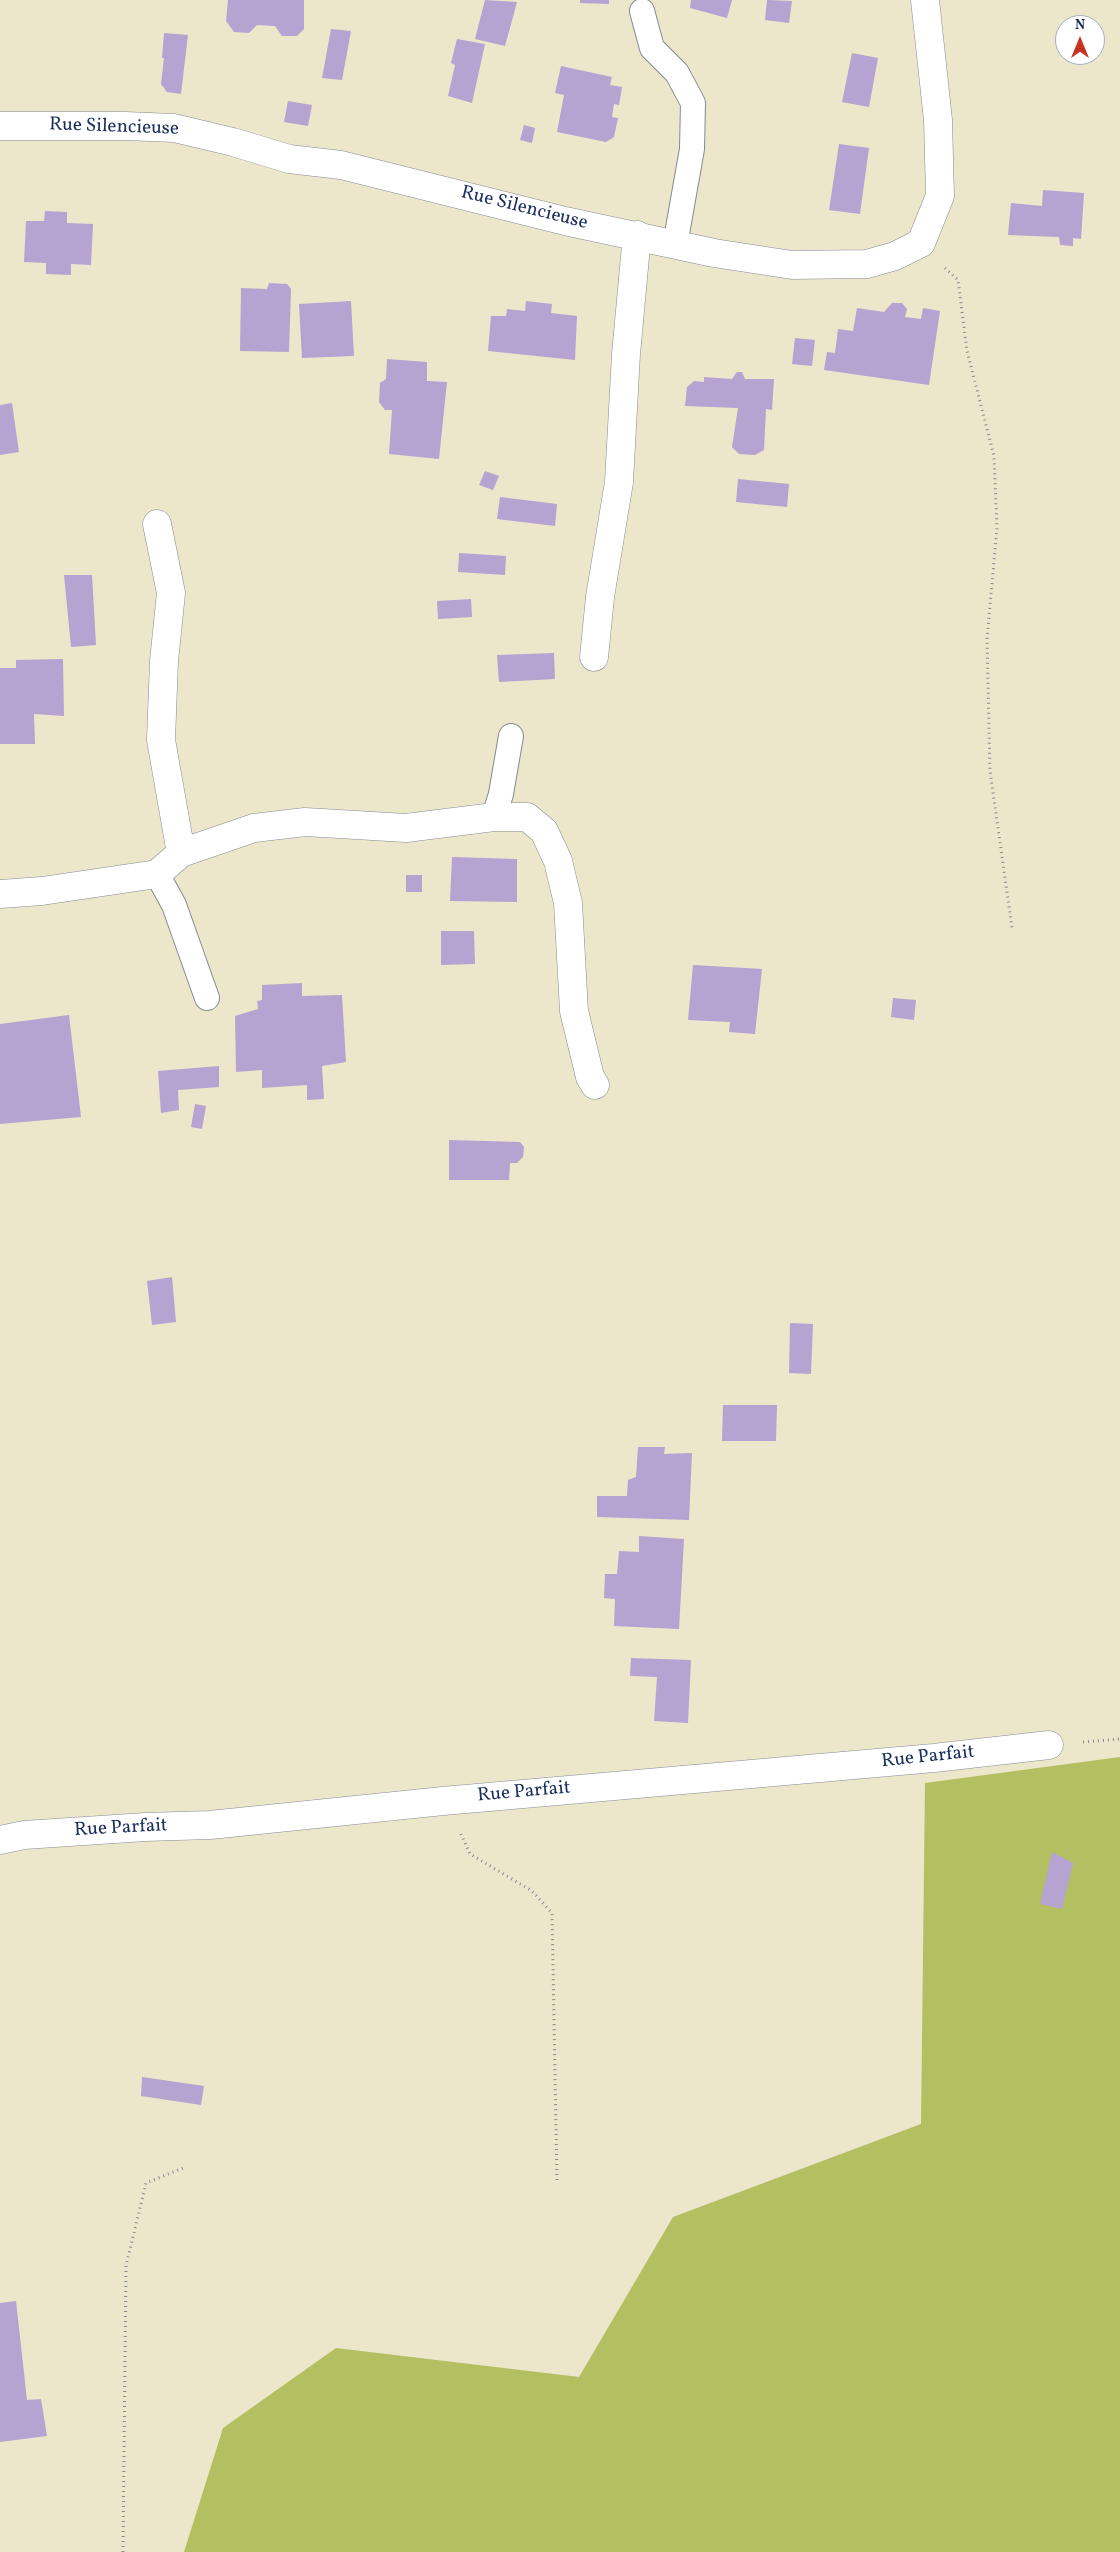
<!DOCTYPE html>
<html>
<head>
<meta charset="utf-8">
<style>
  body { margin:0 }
  #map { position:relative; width:1120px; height:2552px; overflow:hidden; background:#ece6ca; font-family:Vollkorn,serif }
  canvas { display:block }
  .north { position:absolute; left:1055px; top:15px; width:50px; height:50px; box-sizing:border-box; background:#fff; border:1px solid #a4acbf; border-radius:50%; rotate:0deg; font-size:14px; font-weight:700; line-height:20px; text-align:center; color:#1b2f5e }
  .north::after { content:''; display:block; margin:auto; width:18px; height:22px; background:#c8321e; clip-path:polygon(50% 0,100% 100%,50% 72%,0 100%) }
</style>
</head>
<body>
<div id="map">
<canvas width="1120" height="2552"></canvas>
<div class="north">N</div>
</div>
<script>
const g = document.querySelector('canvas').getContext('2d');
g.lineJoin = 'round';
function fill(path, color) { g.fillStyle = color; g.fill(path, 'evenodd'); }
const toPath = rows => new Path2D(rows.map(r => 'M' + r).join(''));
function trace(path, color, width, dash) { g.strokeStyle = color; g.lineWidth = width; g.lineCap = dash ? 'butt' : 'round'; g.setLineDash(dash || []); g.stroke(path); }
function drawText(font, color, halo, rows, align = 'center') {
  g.font = font + ' Vollkorn,serif'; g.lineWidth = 4; g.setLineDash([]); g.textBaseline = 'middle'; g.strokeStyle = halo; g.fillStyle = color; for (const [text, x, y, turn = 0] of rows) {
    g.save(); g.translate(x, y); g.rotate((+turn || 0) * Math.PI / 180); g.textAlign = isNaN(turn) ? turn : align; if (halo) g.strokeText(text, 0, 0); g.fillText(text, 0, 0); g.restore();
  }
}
const green = toPath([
  [1120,1757,1120,2552,184,2552,223,2428,336,2348,579,2377,673,2217,921,2124,925,1783]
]);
const building = toPath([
  [228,0,304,0,304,29,297,36,282,36,275,26,257,25,249,33,234,32,226,21],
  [485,0,517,2,505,46,475,39],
  [580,0,609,0,609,4,580,3],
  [691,0,732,0,727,18,690,8],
  [767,0,792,1,789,23,765,20],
  [331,29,351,31,342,80,322,78],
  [164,33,188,35,181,94,167,92,161,84,164,58,162,58],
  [457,39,485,44,472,103,448,96,455,65,451,63],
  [852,53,878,58,869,107,842,102],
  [561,66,612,77,610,85,622,87,619,105,614,104,612,117,618,118,614,137,606,142,557,132,564,95,555,93],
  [288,101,312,105,308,126,284,122],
  [524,125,535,128,532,143,520,140],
  [839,144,869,148,860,214,829,210],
  [1043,190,1084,193,1081,239,1073,238,1073,246,1060,245,1059,237,1008,235,1011,203,1042,206],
  [45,211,67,212,67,223,93,224,91,265,71,264,71,275,46,274,46,263,24,262,26,221,44,221],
  [269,283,287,284,291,289,289,352,240,351,241,288,267,289],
  [351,301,354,356,302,358,299,304],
  [526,301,552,304,551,313,577,316,575,360,488,351,491,316,506,316,507,309,525,311],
  [892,303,902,303,907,309,905,317,921,319,923,308,940,311,929,385,824,370,827,352,835,353,838,329,853,331,857,308,884,312],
  [795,338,815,340,812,366,792,364],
  [387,359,427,362,427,381,447,382,439,459,389,454,392,410,385,410,379,402,380,383,386,379],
  [737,372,742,372,745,379,774,379,772,410,766,409,764,450,755,455,739,454,732,447,738,408,685,406,687,387,694,381,704,382,704,377,732,379],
  [12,403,19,452,0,455,0,405],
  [485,471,499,476,493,490,479,485],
  [738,479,789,484,787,507,736,502],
  [500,497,557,504,555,526,497,519],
  [459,553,506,556,505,575,458,572],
  [64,575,92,575,96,645,71,647],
  [471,599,472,617,438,619,437,601],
  [554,653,555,679,499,682,497,655],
  [63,659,64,716,34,714,35,744,0,744,0,668,16,668,16,660],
  [452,857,517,859,517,902,450,901],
  [406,875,422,875,422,892,406,892],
  [441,931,474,931,475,964,441,965],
  [693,965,762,969,755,1034,729,1032,730,1022,688,1020],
  [302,983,302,996,342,995,346,1062,322,1066,324,1099,307,1100,307,1085,262,1088,262,1070,236,1072,235,1016,258,1009,257,1001,262,1000,262,985],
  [893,998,916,1000,914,1020,891,1017],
  [69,1015,81,1117,0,1124,0,1024],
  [219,1066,219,1087,178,1090,179,1110,161,1113,158,1071],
  [195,1104,206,1106,202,1129,191,1127],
  [449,1140,520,1142,524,1147,523,1157,517,1163,510,1163,509,1180,449,1180],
  [172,1277,176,1322,152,1325,147,1281],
  [790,1323,813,1324,811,1374,789,1373],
  [723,1405,777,1405,776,1441,722,1441],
  [638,1447,665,1447,664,1454,692,1453,689,1520,597,1517,597,1496,627,1496,628,1480,636,1477],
  [639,1536,684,1539,679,1629,614,1626,615,1599,604,1598,605,1574,617,1574,619,1551,639,1552],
  [631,1658,691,1660,688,1723,654,1721,657,1677,630,1676],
  [1052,1852,1073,1863,1062,1909,1040,1904],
  [142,2077,204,2086,201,2105,141,2096],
  [16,2301,27,2400,41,2399,47,2436,0,2442,0,2303]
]);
const path = toPath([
  [945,268,958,280,967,351,994,456,997,528,987,639,990,771,1012,928],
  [1083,1742,1120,1739],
  [461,1834,470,1854,532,1891,552,1913,557,2181],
  [123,2552,126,2266,146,2183,183,2168]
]);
const lane = toPath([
  [642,11,652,48,677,73,693,103,692,149,675,245],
  [494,817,501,794,511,736],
  [157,874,174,905,207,998]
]);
const street = toPath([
  [0,126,125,126,174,128,233,142,289,159,341,165,565,221,714,253,792,265,867,264,895,256,921,243,940,196,938,120,925,0],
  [157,524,171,593,164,661,161,740,181,853],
  [594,657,600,597,619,482,626,354,637,235],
  [0,894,42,891,157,874,181,853,254,828,305,822,406,828,494,817,527,817,544,831,558,861,568,903,574,1011,590,1077,595,1085],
  [0,1840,24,1835,145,1827,210,1825,443,1801,934,1758,1049,1745]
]);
const streetNames = [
  ["Rue Silencieuse",114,128,2],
  ["Rue Silencieuse",524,209,14],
  ["Rue Parfait",928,1758,-6],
  ["Rue Parfait",524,1793,-5],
  ["Rue Parfait",121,1829,-3]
];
fill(green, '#b3bf61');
fill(building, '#b5a3d2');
trace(lane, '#848a94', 26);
trace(street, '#848a94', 29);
trace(path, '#848a94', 3, [1, 4]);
trace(lane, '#fff', 24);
trace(street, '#fff', 28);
drawText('19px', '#1b2f5e', '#fff', streetNames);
</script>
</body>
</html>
